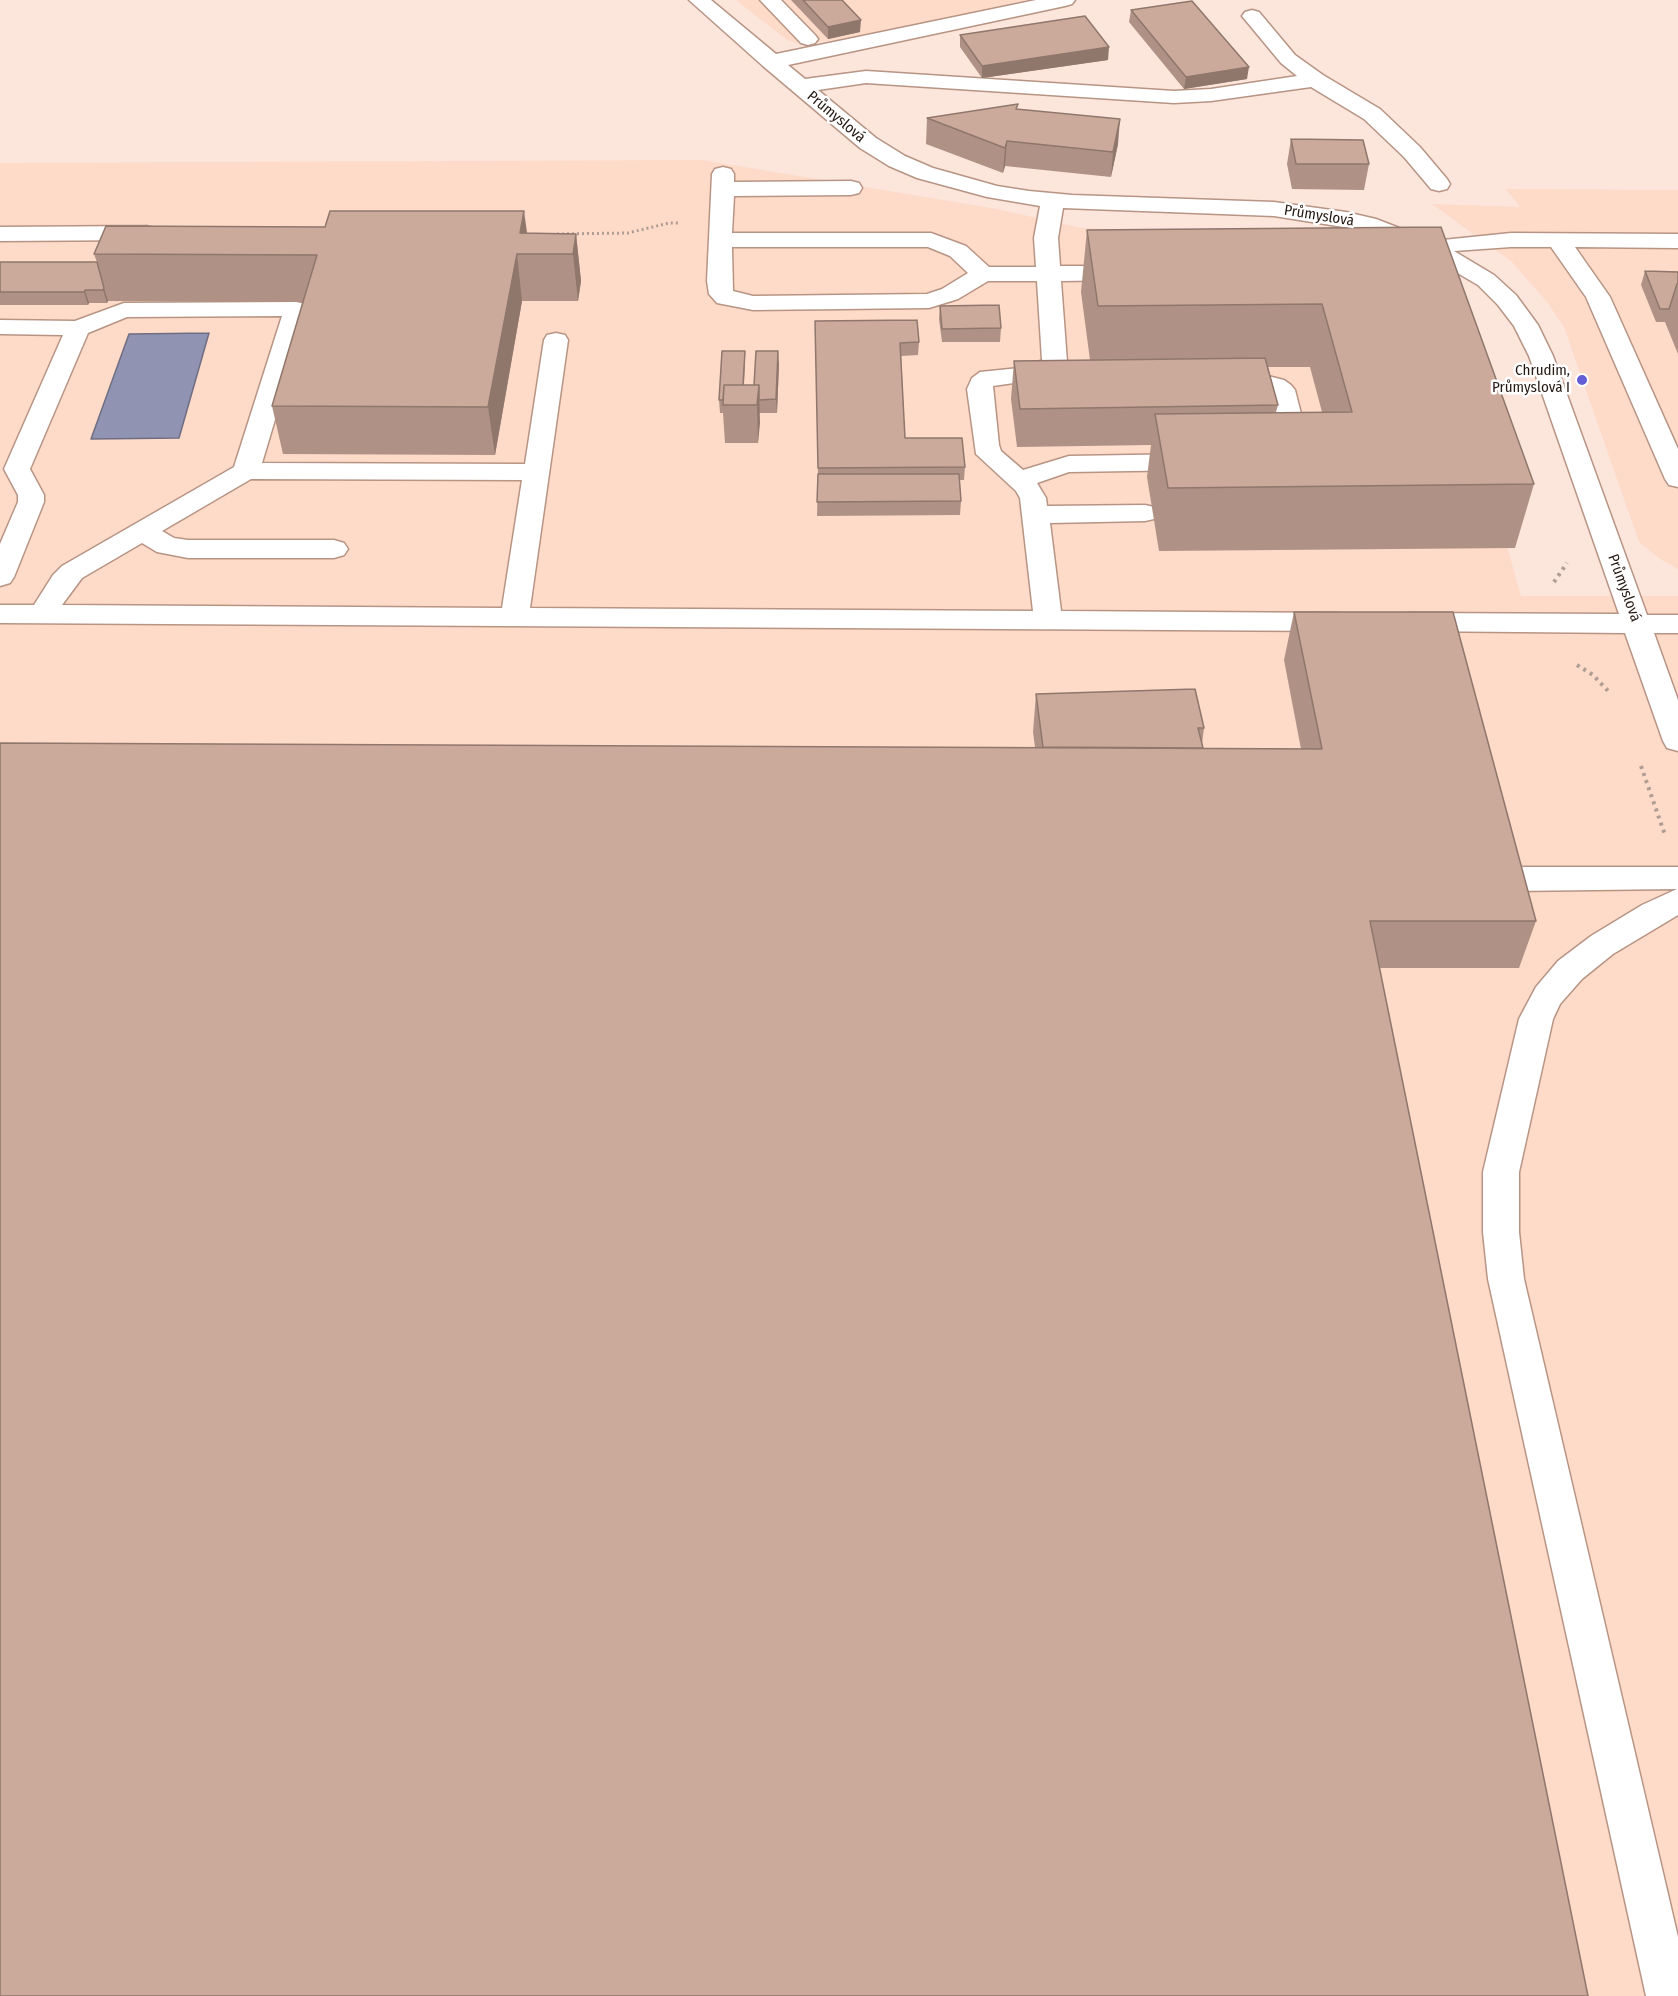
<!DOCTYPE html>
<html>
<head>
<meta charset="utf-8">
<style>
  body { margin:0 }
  canvas { display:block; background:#fce5db }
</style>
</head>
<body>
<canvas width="1678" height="1996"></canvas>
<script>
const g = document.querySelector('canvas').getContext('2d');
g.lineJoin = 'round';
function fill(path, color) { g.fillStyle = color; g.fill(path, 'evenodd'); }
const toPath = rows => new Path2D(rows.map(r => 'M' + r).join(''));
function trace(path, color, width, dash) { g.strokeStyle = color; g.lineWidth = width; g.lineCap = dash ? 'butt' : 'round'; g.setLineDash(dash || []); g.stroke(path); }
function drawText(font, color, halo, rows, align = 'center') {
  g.font = font + ' "Fira Sans Condensed",sans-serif'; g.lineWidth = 5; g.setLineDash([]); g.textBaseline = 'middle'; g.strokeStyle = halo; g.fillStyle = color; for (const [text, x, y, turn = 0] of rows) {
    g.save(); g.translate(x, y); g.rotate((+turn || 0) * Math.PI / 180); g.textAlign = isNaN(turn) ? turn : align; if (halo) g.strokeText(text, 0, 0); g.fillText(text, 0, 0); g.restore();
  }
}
const built = toPath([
  [736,0,1028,0,846,39,800,44,787,40],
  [702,160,997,209,1081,228,1291,238,1434,286,1521,596,1678,596,1678,1996,0,1996,0,163],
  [1506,189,1678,190,1678,569,1660,559,1639,542,1564,327,1547,302,1512,262,1432,204,1520,207]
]);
const water = toPath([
  [209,333,179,438,91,439,129,334,209,333]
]);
const pathFar1 = toPath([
  [557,234,628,233,669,223,680,223]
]);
const path = toPath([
  [1554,582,1567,563],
  [1577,665,1593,675,1610,693],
  [1641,766,1665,835]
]);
const minor = toPath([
  [689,0,711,0,776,54,1036,0,1075,0,1072,4,1065,6,788,65,805,79,866,71,1174,91,1211,89,1297,76,1281,63,1242,16,1245,12,1252,10,1259,12,1295,55,1323,75,1380,109,1420,147,1447,179,1450,184,1447,189,1439,191,1431,189,1404,157,1364,119,1311,87,1211,101,1174,103,866,83,818,90,876,138,905,156,933,168,997,186,1029,191,1072,195,1274,202,1346,212,1376,219,1433,241,1511,233,1678,234,1678,248,1575,247,1610,297,1678,449,1678,487,1669,485,1665,479,1586,297,1551,247,1511,247,1454,251,1494,275,1516,295,1538,325,1553,356,1647,615,1678,615,1678,633,1654,633,1678,700,1678,751,1667,748,1663,741,1625,633,1410,631,1400,629,1396,622,1400,615,1410,613,1619,614,1529,356,1514,326,1498,305,1478,285,1423,253,1369,231,1274,216,1063,208,1058,238,1060,266,1127,266,1135,268,1139,273,1135,278,1127,280,1061,281,1067,362,1059,372,1042,379,993,386,999,445,1001,451,1023,470,1069,456,1193,454,1202,456,1206,462,1202,468,1193,470,1069,472,1037,483,1046,498,1047,506,1145,505,1154,507,1158,513,1154,519,1145,521,1050,523,1061,611,1337,613,1347,615,1351,622,1347,629,1337,631,0,623,0,605,34,605,53,575,62,566,234,467,282,316,127,317,88,333,30,469,44,495,44,502,14,577,10,583,0,586,0,544,18,502,18,495,4,469,63,335,0,334,0,320,75,321,124,303,296,302,305,304,308,309,262,463,525,464,544,340,547,335,556,333,565,335,568,340,530,608,1033,611,1020,498,1016,491,976,454,967,389,972,378,980,372,1029,367,1042,360,1037,281,988,281,958,299,929,308,753,310,717,303,709,294,707,281,712,174,715,169,723,167,731,169,734,174,734,182,851,181,859,183,862,188,859,193,851,195,734,196,732,233,931,233,966,246,989,267,1036,267,1034,238,1040,206,987,197,917,178,889,166,860,148,763,66,689,0],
  [732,247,928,247,950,256,968,273,942,289,927,294,753,296,733,291,732,247],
  [251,479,522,480,502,608,62,605,82,578,142,543,157,552,188,558,334,558,344,555,348,549,344,543,334,540,188,540,174,538,162,531,251,479],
  [760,0,781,0,815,35,818,39,815,43,808,45,801,43,760,0],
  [146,226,154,228,158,233,154,238,146,240,0,241,0,227,146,226],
  [1226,375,1264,375,1284,380,1291,385,1295,390,1309,445,1303,462,1294,464,1285,462,1281,456,1283,445,1270,393,1264,391,1217,388,1213,383,1217,378,1226,375],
  [1513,867,1678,867,1678,915,1613,954,1582,979,1560,1004,1553,1019,1519,1172,1519,1232,1524,1279,1678,1937,1678,1996,1646,1996,1488,1279,1483,1232,1483,1172,1519,1019,1536,987,1558,961,1591,936,1642,905,1677,889,1513,891,1502,887,1497,879,1502,871,1513,867]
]);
const wall = toPath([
  [791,0,842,0,860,32,828,39],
  [1131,10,1247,79,1184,89,1129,22],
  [960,35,1108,60,982,78,960,47],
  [1018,109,1118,144,1111,177,1005,166,1003,173,926,144,927,118],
  [1291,139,1369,164,1364,190,1292,189,1287,164],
  [1441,227,1534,484,1515,548,1159,551,1147,477,1151,445,1017,447,1011,399,1014,361,1090,360,1081,292,1087,230],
  [1268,367,1310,367,1322,412,1276,412,1278,405],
  [576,234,581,281,578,301,522,301,495,455,283,454,272,406,303,302,108,301,107,303,89,303,88,305,0,305,0,262,97,262,94,254],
  [1645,271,1678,272,1678,354,1665,322,1656,322,1641,285],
  [940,306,1001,328,1000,342,942,342,939,319],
  [815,321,919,342,918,355,901,356,905,438,965,467,964,480,959,480,961,501,960,515,817,516,818,474],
  [745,364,744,385,754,385,779,364,777,413,759,413,758,443,725,443,723,413,720,413,719,400],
  [1294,612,1536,921,1519,968,1379,968,1035,747,1033,732,1036,694,1204,728,1202,744,1203,748,1301,749,1284,660]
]);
const shadedWall = toPath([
  [861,20,860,32,828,39,828,27],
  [1109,47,1108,60,982,78,982,66],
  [1249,67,1247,79,1184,89,1186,77],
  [1120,119,1118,144,1111,177,1113,152],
  [1007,141,1005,166,1003,173,1005,148],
  [524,211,530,254,520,233],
  [576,234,581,281,578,301,573,254],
  [517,254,522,301,495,455,488,407],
  [104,288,108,301,107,303,103,290],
  [85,290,89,303,88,305,84,292],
  [778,351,779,364,777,413,776,399],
  [759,385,760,423,758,443,757,405]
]);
const building = toPath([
  [803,0,842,0,861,20,828,27,803,0],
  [1192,1,1249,67,1186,77,1131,10,1192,1],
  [1085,16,1109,47,982,66,960,35,1085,16],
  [1018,104,1016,109,1120,119,1113,152,1007,141,1005,148,927,118,1018,104],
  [1291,139,1363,140,1369,164,1296,164,1291,139],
  [330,211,524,211,520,233,576,234,573,254,517,254,488,407,272,406,317,255,94,254,106,226,325,227,330,211],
  [1441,227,1534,484,1168,488,1155,414,1352,412,1322,304,1098,306,1087,230,1441,227],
  [0,262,97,262,104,288,103,290,85,290,84,292,0,292,0,262],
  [1645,271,1678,272,1678,284,1677,284,1669,309,1660,309,1645,271],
  [999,305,1001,328,942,329,940,306,999,305],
  [917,320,919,342,900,343,905,438,962,438,965,467,818,468,815,321,917,320],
  [722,351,745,351,743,385,724,385,723,400,719,400,722,351],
  [756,351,778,351,776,399,759,400,759,385,754,385,756,351],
  [1265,358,1278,405,1020,409,1014,361,1265,358],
  [724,385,759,385,757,405,723,405,724,385],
  [818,474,959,474,961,501,817,502,818,474],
  [1294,612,1453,612,1536,921,1370,921,1588,1996,0,1996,0,743,1322,749,1294,612],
  [1195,689,1204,728,1198,728,1203,748,1043,747,1036,694,1195,689]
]);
const markers = [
  [1582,380,6,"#635dd6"]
];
const farStreetnames = [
  ["Průmyslová",836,117,40],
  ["Průmyslová",1319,216,9],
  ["Průmyslová",1624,588,70]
];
const farPoinames = [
  ["Chrudim,",1570,371],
  ["Průmyslová I",1570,388]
];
fill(built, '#fedac9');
fill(water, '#9093b2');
trace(water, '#706e82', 1.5);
trace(minor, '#b79484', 3);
trace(pathFar1, '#b09d94', 3, [2, 3]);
trace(path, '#b09d94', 4, [3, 4.5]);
fill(minor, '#fff');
fill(wall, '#af9285');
fill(shadedWall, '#8f776c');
fill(building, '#ccaa9b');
trace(building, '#8f776c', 1.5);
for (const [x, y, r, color] of markers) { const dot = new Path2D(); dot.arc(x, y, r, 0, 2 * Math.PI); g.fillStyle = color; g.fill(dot); trace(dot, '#fff', 2); }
drawText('15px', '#261913', '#fff', farStreetnames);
drawText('15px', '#261913', '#fff', farPoinames, 'right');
</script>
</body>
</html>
